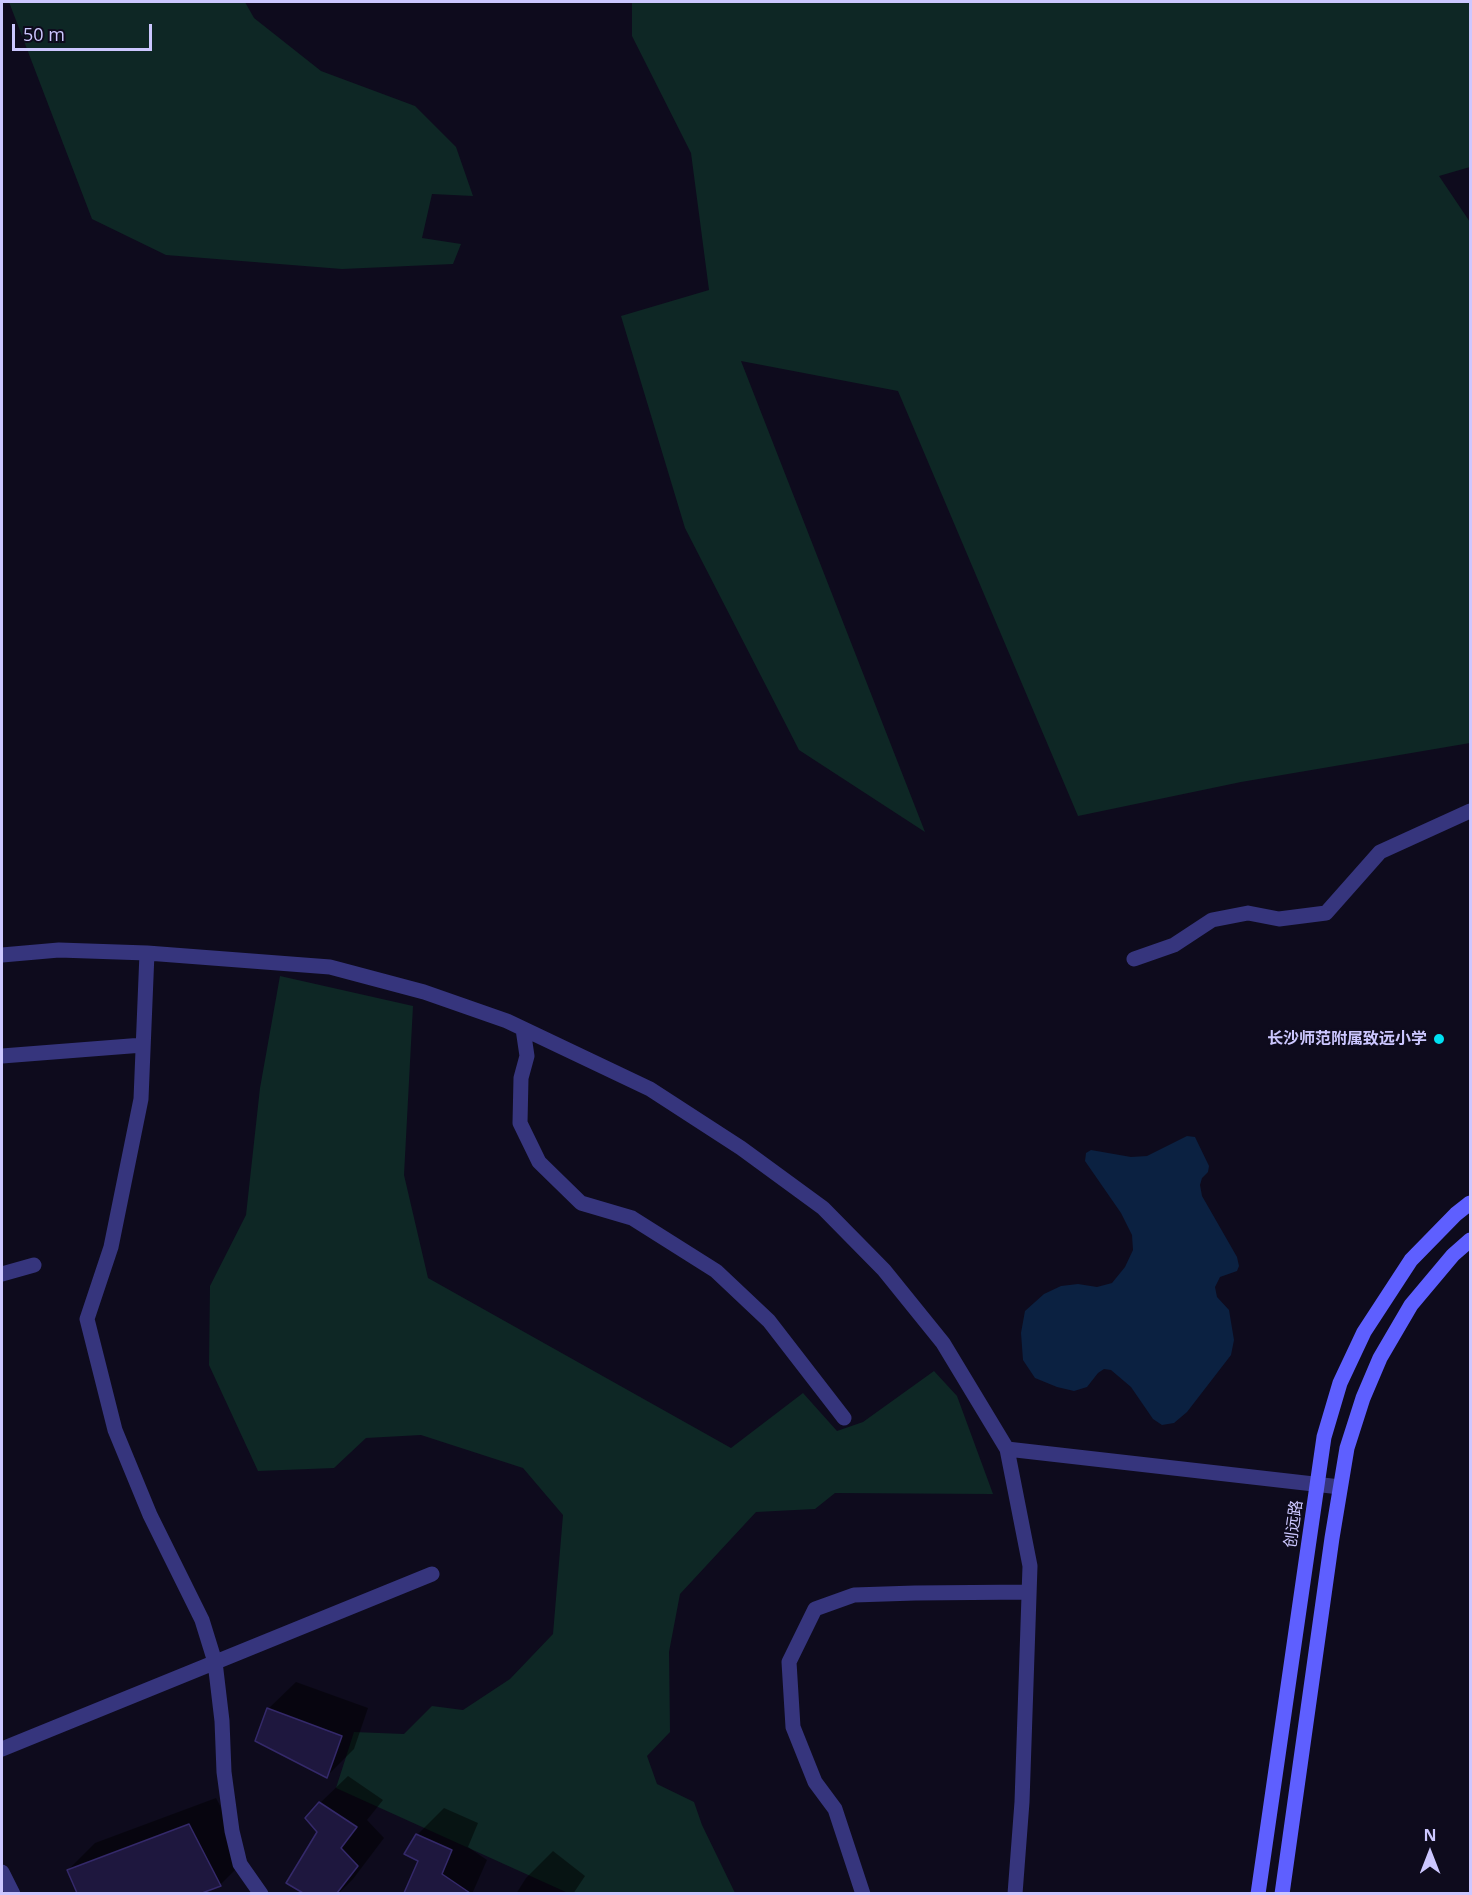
<!DOCTYPE html>
<html>
<head>
<meta charset="utf-8">
<style>
  body { margin:0 }
  #map { position:relative; width:1472px; height:1895px; overflow:hidden; background:#0e0b1d; font-family:"Open Sans",sans-serif }
  canvas { display:block }
  .frame { position:absolute; inset:0; border:3px solid #ccc7ff; pointer-events:none }
  .north { position:absolute; left:1400px; top:1823px; width:60px; height:60px; -webkit-text-stroke:4px #0e0b1d; paint-order:stroke; rotate:0deg; font-size:16px; font-weight:700; line-height:24px; text-align:center; color:#ccc7ff }
  .north::after { content:''; display:block; margin:auto; width:21px; height:27px; background:#ccc7ff; clip-path:polygon(50% 0,100% 100%,50% 72%,0 100%) }
  .scale { position:absolute; left:12px; top:24px; width:140px; height:27px; box-sizing:border-box; border:3px solid #ccc7ff; border-top:0; padding-left:8px; font-size:18px; line-height:21px; white-space:nowrap; color:#ccc7ff; -webkit-text-stroke:4px #0e0b1d; paint-order:stroke }
</style>
</head>
<body>
<div id="map">
<canvas width="1472" height="1895"></canvas>
<div class="frame"></div>
<div class="north">N</div>
<div class="scale">50 m</div>
</div>
<script>
const g = document.querySelector('canvas').getContext('2d');
g.lineJoin = 'round';
function fill(path, color) { g.fillStyle = color; g.fill(path, 'evenodd'); }
const toPath = rows => new Path2D(rows.map(r => 'M' + r).join(''));
function trace(path, color, width, dash) { g.strokeStyle = color; g.lineWidth = width; g.lineCap = dash ? 'butt' : 'round'; g.setLineDash(dash || []); g.stroke(path); }
function drawText(font, color, halo, rows, align = 'center') {
  g.font = font + ' "Open Sans","Noto Sans SC",sans-serif'; g.lineWidth = 4.5; g.setLineDash([]); g.textBaseline = 'middle'; g.strokeStyle = halo; g.fillStyle = color; for (const [text, x, y, turn = 0] of rows) {
    g.save(); g.translate(x, y); g.rotate((+turn || 0) * Math.PI / 180); g.textAlign = isNaN(turn) ? turn : align; if (halo) g.strokeText(text, 0, 0); g.fillText(text, 0, 0); g.restore();
  }
}
const green = toPath([
  [9,2,245,2,254,18,321,71,415,106,456,147,473,196,432,194,422,238,461,244,453,264,342,269,166,255,92,219],
  [632,2,1470,2,1470,167,1439,176,1470,222,1470,743,1241,782,1078,816,898,391,741,361,925,832,799,750,685,528,621,316,709,290,691,153,632,36],
  [280,976,413,1006,404,1175,428,1278,731,1448,803,1393,837,1431,863,1422,934,1371,957,1396,993,1494,835,1493,815,1509,756,1512,680,1594,669,1652,670,1732,647,1756,657,1784,694,1802,702,1825,735,1893,568,1893,336,1788,354,1732,404,1734,432,1706,463,1710,510,1679,553,1634,563,1515,523,1468,421,1435,366,1438,334,1468,258,1471,209,1365,210,1286,246,1215,260,1088]
]);
const water = toPath([
  [1187,1136,1195,1137,1209,1166,1208,1172,1202,1178,1200,1185,1202,1196,1237,1257,1239,1266,1237,1271,1220,1277,1215,1287,1217,1297,1229,1310,1234,1340,1231,1355,1187,1412,1174,1423,1162,1425,1153,1419,1131,1387,1111,1370,1104,1369,1098,1373,1087,1387,1074,1391,1057,1387,1035,1378,1023,1360,1021,1333,1025,1311,1044,1294,1061,1286,1078,1284,1097,1287,1112,1283,1125,1267,1133,1250,1132,1235,1121,1213,1085,1161,1086,1153,1091,1150,1131,1157,1147,1156]
]);
const shadow = toPath([
  [296,1682,368,1708,354,1749,327,1776,268,1709],
  [348,1776,383,1800,367,1820,384,1838,353,1879,338,1894,306,1894,288,1882,318,1832,320,1803],
  [216,1798,247,1858,220,1885,199,1894,79,1894,68,1870,95,1843],
  [444,1808,478,1823,468,1847,487,1860,472,1894,406,1894,420,1860,417,1835],
  [553,1851,585,1876,573,1894,516,1894,526,1878]
]);
const building = toPath([
  [267,1708,342,1736,327,1778,255,1741,267,1708],
  [319,1802,357,1827,341,1848,358,1866,337,1893,303,1893,286,1883,317,1832,305,1818,319,1802],
  [189,1824,221,1886,202,1893,77,1893,67,1870,189,1824],
  [416,1834,452,1850,442,1874,470,1893,404,1893,418,1861,404,1854,416,1834]
]);
const street = toPath([
  [147,953,141,1099,111,1247,87,1319,115,1430,150,1515,202,1620,215,1662,222,1721,224,1772,232,1831,240,1864,261,1894],
  [2,955,59,950,147,953,330,967,424,992,507,1021,650,1089,741,1148,823,1208,884,1270,943,1343,1007,1449,1030,1566,1022,1802,1015,1894],
  [1134,959,1174,945,1212,920,1248,913,1279,919,1326,913,1380,852,1470,811],
  [523,1029,527,1056,521,1078,520,1123,539,1162,581,1203,632,1218,716,1271,769,1321,844,1418],
  [2,1056,143,1045],
  [2,1274,34,1265],
  [1007,1449,1340,1487],
  [2,1749,432,1574],
  [2,1872,13,1894],
  [863,1894,835,1809,815,1782,793,1727,789,1662,815,1609,854,1595,915,1593,1029,1592]
]);
const secondary = toPath([
  [1258,1894,1324,1437,1340,1383,1364,1332,1411,1260,1456,1214,1470,1203],
  [1282,1894,1332,1538,1347,1448,1363,1398,1380,1358,1411,1305,1453,1255,1470,1240]
]);
const markers = [
  [1439,1039,6,"#00e1f2"]
];
const poiNames = [
  ["长沙师范附属致远小学",1427,1039]
];
const streetNames = [
  ["创远路",1294,1524,-82]
];
fill(green, '#0e2725');
fill(water, '#0b2141');
fill(shadow, '#0007');
fill(building, '#1e173e');
trace(building, '#34296a', 1.5);
trace(street, '#36357d', 15);
trace(secondary, '#5e5fff', 15);
for (const [x, y, r, color] of markers) { const dot = new Path2D(); dot.arc(x, y, r, 0, 2 * Math.PI); g.fillStyle = color; g.fill(dot); trace(dot, '#0e0b1d', 2); }
drawText('bold 16px', '#ccc7ff', '#0e0b1d', poiNames, 'right');
drawText('16px', '#ccc7ff', '#0e0b1d', streetNames);
</script>
</body>
</html>
